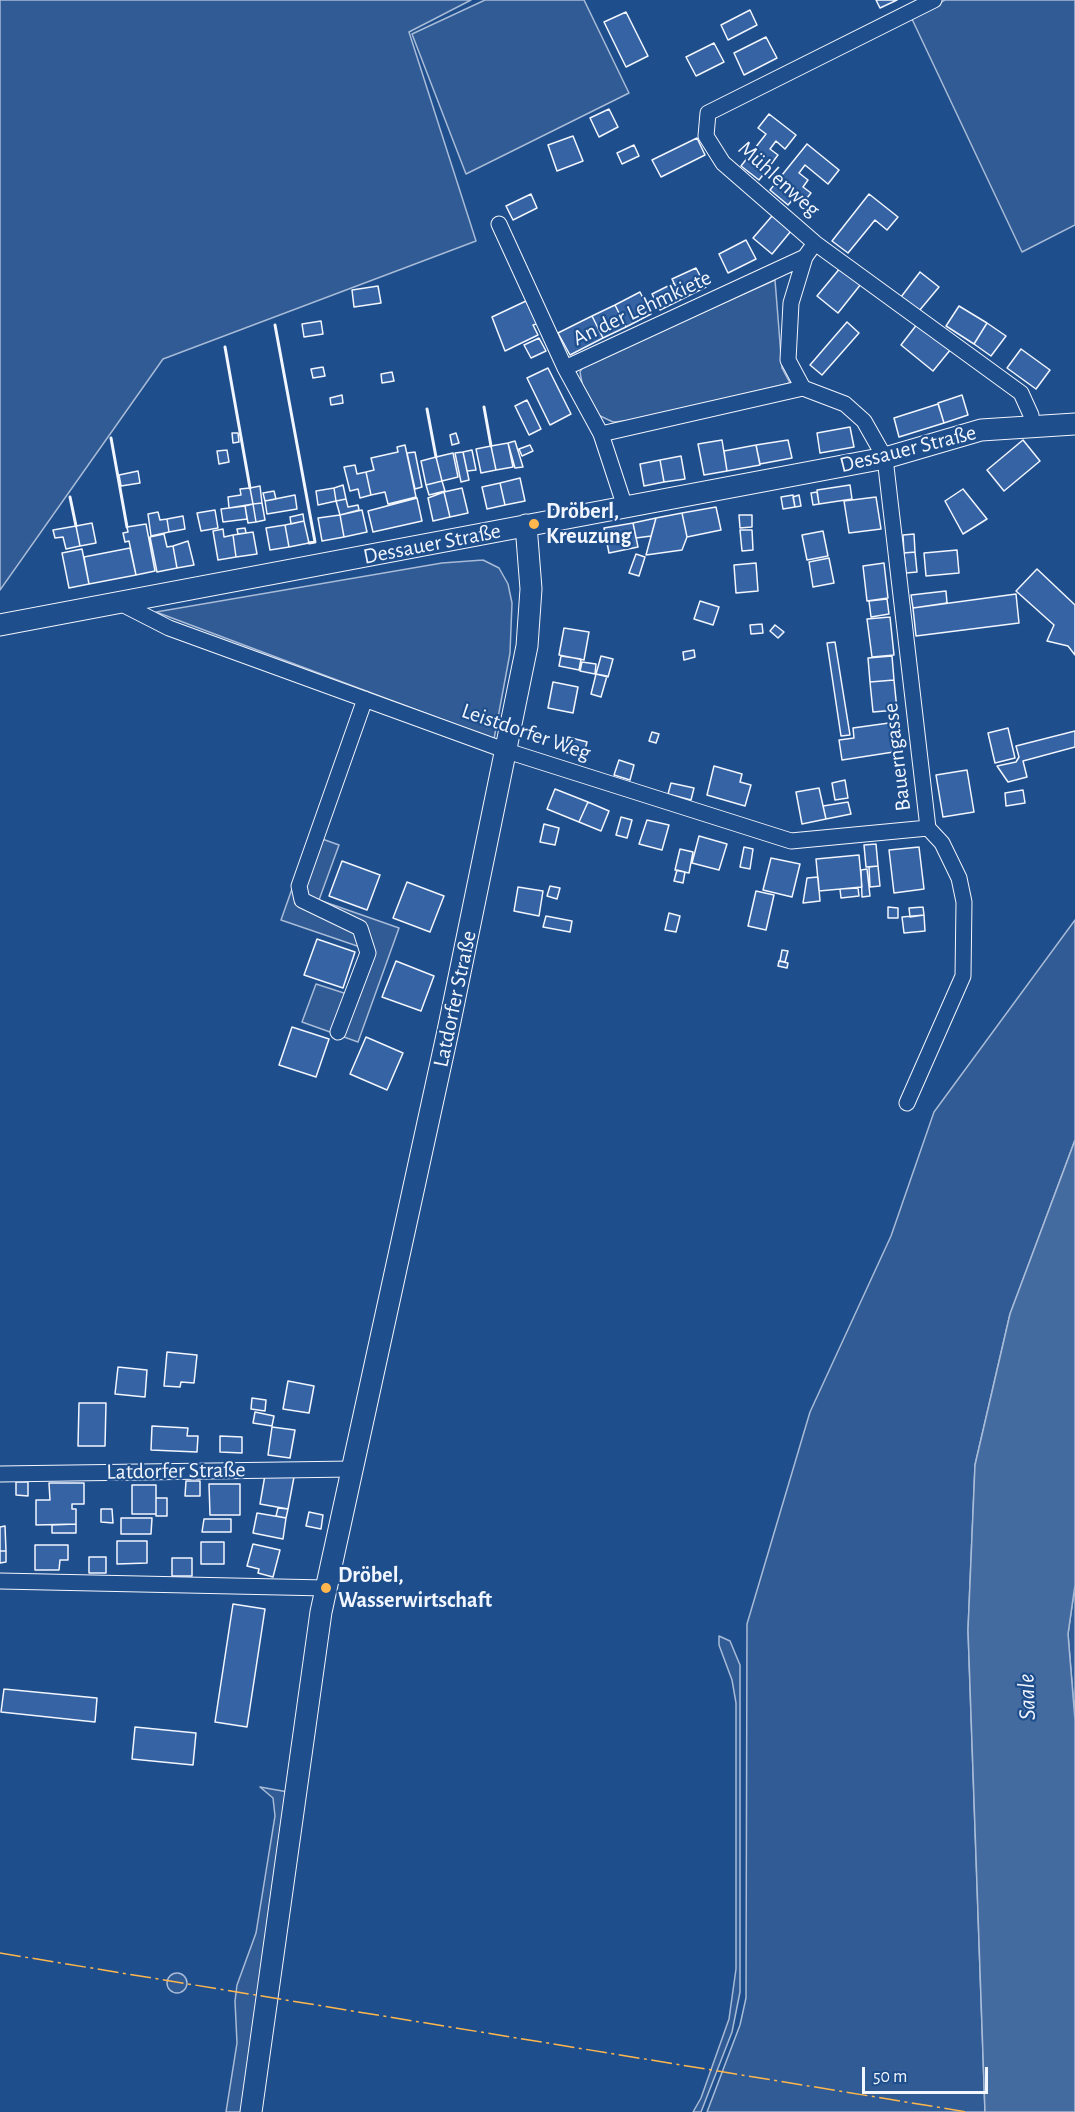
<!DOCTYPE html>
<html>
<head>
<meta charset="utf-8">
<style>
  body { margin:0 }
  #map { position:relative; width:1075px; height:2112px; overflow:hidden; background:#1f4e8c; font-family:"Alegreya Sans",sans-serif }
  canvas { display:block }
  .scale { position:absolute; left:862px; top:2067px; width:126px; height:27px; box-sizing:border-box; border:3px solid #f2f6ff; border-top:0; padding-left:8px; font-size:18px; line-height:21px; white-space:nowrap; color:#f2f6ff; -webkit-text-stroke:4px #1f4e8c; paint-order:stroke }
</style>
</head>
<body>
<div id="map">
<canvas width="1075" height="2112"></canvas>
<div class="scale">50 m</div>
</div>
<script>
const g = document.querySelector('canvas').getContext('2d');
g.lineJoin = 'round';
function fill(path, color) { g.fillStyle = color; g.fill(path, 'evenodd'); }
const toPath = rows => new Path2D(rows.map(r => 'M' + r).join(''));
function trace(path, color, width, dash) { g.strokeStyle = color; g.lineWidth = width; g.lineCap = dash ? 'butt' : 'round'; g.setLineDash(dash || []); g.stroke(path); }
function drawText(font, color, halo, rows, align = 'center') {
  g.font = font + ' "Alegreya Sans",sans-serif'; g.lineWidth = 4.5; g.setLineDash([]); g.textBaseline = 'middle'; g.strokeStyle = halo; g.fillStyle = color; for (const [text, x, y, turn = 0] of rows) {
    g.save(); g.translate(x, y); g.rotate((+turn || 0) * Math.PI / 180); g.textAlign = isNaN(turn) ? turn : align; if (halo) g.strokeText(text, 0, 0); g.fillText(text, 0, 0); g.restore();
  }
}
const built = toPath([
  [0,0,471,0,409,32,476,241,163,359,0,590,0,0],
  [485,0,584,0,629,93,466,174,412,34,485,0],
  [945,0,1075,0,1075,225,1022,252,911,17,945,0],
  [775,280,782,368,790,383,638,420,613,422,596,414,583,389,580,372,584,365,775,280],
  [483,560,499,568,508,584,512,603,510,653,494,739,156,612,442,563,483,560],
  [311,835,339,845,319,900,399,928,358,1042,302,1022,316,984,347,994,363,948,281,920,311,835],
  [1075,920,1075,1140,1010,1314,975,1465,968,1630,985,2112,707,2112,740,2025,746,1998,747,1624,810,1412,891,1236,934,1112,1075,920],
  [1075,1585,1075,1720,1068,1634,1075,1585],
  [719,1636,730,1641,740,1665,740,1992,732,2032,701,2112,693,2112,701,2098,729,2019,736,1969,736,1703,732,1680,719,1645,719,1636],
  [260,1787,288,1792,242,2112,226,2112,237,2043,235,2001,237,1985,256,1933,275,1816,273,1798,260,1787],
  '167 1983a10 10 0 1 1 20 0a10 10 0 1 1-20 0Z'
]);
const water = toPath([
  [1075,1140,1075,1585,1068,1634,1075,1720,1075,2112,985,2112,968,1630,975,1465,1010,1314,1075,1140]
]);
const building = toPath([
  [876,0,897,0,880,8,876,0],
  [750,10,757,25,728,40,721,25,750,10],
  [626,12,648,56,626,67,604,22,626,12],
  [766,37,777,58,744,75,734,53,766,37],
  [714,43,724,62,696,76,686,57,714,43],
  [609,109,618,127,599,137,590,118,609,109],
  [769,114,796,135,785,149,776,141,770,149,778,155,759,180,741,166,766,134,758,128,769,114],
  [573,136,583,161,557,171,548,145,573,136],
  [697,138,705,155,661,177,652,160,697,138],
  [807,144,839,170,828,184,805,165,799,173,808,180,803,187,811,193,803,203,795,197,788,205,770,190,807,144],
  [634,145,639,156,622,164,617,153,634,145],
  [531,194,537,208,513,220,506,206,531,194],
  [869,194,898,217,887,230,875,220,848,253,832,241,869,194],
  [772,216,791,231,772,254,753,238,772,216],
  [746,240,756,259,728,273,719,254,746,240],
  [841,267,861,284,838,313,817,296,841,267],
  [696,268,706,287,682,299,672,279,696,268],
  [920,272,939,287,919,311,901,297,920,272],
  [674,283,682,299,660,310,652,294,674,283],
  [378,286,381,303,354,307,352,290,378,286],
  [640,292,651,314,626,327,615,305,640,292],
  [526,301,537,324,533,325,538,335,505,351,492,317,526,301],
  [615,305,626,327,603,338,592,316,615,305],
  [959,306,987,323,974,344,946,326,959,306],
  [592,316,603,338,570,355,558,333,592,316],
  [321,321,323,334,304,337,302,324,321,321],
  [847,322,859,333,822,375,810,365,847,322],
  [918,323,951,349,933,371,901,345,918,323],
  [987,323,1006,336,991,356,974,344,987,323],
  [539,338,546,351,531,358,524,345,539,338],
  [1021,349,1050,370,1036,389,1007,368,1021,349],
  [323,367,325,376,313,378,311,369,323,367],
  [548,368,571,414,550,425,527,378,548,368],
  [392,372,394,381,382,383,381,374,392,372],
  [342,395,343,403,331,405,330,398,342,395],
  [962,395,968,415,944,423,938,403,962,395],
  [527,400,541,429,529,435,515,406,527,400],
  [938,404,944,423,899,437,894,418,938,404],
  [850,427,854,447,820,453,817,433,850,427],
  [232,433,238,433,239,442,233,443,232,433],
  [456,433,459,443,452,445,450,435,456,433],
  [722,440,727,471,704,475,698,444,722,440],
  [788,440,792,458,760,464,756,445,788,440],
  [1023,440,1040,461,1004,491,987,470,1023,440],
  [515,441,523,467,515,468,508,443,515,441],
  [508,443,513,467,496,470,491,446,508,443],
  [405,445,416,497,388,504,385,492,371,495,366,472,374,470,371,458,398,452,397,447,405,445],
  [530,445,533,451,522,456,519,449,530,445],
  [756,445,760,465,727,471,724,451,756,445],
  [491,446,496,470,481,473,476,449,491,446],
  [227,450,229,462,219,464,217,451,227,450],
  [472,450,476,470,467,471,463,452,472,450],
  [415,452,422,487,415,489,407,453,415,452],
  [463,452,469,480,461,482,455,453,463,452],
  [453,453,458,477,442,481,436,457,453,453],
  [681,456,685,479,664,482,660,460,681,456],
  [436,457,442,481,426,485,421,461,436,457],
  [660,460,664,482,644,486,640,464,660,460],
  [355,465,357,474,366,472,371,495,360,498,358,489,350,491,344,467,355,465],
  [138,471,140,483,121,486,119,475,138,471],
  [520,478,525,501,505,505,500,483,520,478],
  [442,481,445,491,429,495,426,485,442,481],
  [500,483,505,505,487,509,482,487,500,483],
  [343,485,346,499,336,501,334,488,343,485],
  [850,485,852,499,819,504,817,490,850,485],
  [260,486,262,503,253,504,250,488,260,486],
  [250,488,253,504,229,508,228,497,241,495,240,489,250,488],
  [334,488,336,501,318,505,316,491,334,488],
  [462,488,468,513,450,517,444,492,462,488],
  [963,489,987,519,963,534,945,501,963,489],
  [274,491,276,499,265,501,263,493,274,491],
  [444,492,450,517,433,521,428,498,444,492],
  [817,492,819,504,813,505,811,493,817,492],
  [295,495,297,509,267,514,265,501,295,495],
  [793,495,795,507,783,509,781,497,793,495],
  [799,495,801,506,795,507,793,497,799,495],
  [876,497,881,529,849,533,844,501,876,497],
  [417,498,422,521,373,532,368,511,417,498],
  [346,499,348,507,358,505,359,510,340,515,336,501,346,499],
  [262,503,265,520,256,522,253,504,262,503],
  [253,504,256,522,248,523,245,506,253,504],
  [245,506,247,519,223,522,221,509,245,506],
  [716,507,721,530,687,537,682,513,716,507],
  [215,510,218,528,201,531,197,513,215,510],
  [362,510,367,532,344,537,340,515,362,510],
  [158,512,160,520,167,519,169,532,151,536,148,514,158,512],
  [682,513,687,537,682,550,646,555,656,518,682,513],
  [303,514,304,521,291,524,290,517,303,514],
  [340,515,344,537,322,541,318,518,340,515],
  [739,515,752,515,752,527,740,528,739,515],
  [183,516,185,529,169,532,167,519,183,516],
  [656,518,651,536,636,538,633,523,656,518],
  [304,521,309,543,289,547,285,525,304,521],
  [92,523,96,543,80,546,76,526,92,523],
  [633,523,638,547,609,553,604,528,633,523],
  [146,524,155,571,136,575,129,541,125,542,123,533,128,532,127,527,146,524],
  [285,525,289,547,270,550,266,528,285,525],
  [76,526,80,546,66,549,63,537,55,538,53,530,76,526],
  [245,528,246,533,238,534,237,529,245,528],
  [223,529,224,537,233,535,236,557,218,560,213,531,223,529],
  [740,530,752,530,753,550,742,551,740,530],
  [823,531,828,556,807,560,802,535,823,531],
  [253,532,257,554,236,557,233,535,253,532],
  [164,534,167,547,173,546,177,568,157,572,150,537,164,534],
  [914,534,915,552,904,553,903,535,914,534],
  [188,541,194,565,177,568,173,546,188,541],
  [130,548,136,575,89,584,84,557,130,548],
  [82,549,89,584,69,588,62,553,82,549],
  [957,550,959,573,926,576,924,553,957,550],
  [915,552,917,572,906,573,904,553,915,552],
  [636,554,645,557,639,576,629,573,636,554],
  [829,558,834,583,813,587,809,562,829,558],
  [756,563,758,591,736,593,734,565,756,563],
  [884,563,888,598,867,601,863,566,884,563],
  [1037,569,1075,605,1075,655,1068,646,1047,641,1054,625,1016,591,1037,569],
  [946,591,947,603,913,608,911,595,946,591],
  [1016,594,1019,623,916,636,913,608,1016,594],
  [887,599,889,614,871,617,869,601,887,599],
  [700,601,719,607,713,625,694,619,700,601],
  [890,617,894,655,872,657,867,619,890,617],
  [762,624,763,633,751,634,750,625,762,624],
  [775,625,784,632,778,638,770,631,775,625],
  [564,628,589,632,584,660,559,655,564,628],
  [835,642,850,735,841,736,827,643,835,642],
  [694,650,695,657,684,660,683,652,694,650],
  [561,656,581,659,579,670,559,666,561,656],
  [601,656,613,659,608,677,596,674,601,656],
  [892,656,894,680,870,682,868,658,892,656],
  [582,662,596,664,595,674,580,671,582,662],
  [596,674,607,676,601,697,591,694,596,674],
  [894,680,897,710,873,712,870,682,894,680],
  [553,682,578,687,573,713,548,708,553,682],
  [896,722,900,751,842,760,839,740,854,738,853,728,896,722],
  [1008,728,1015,758,995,763,988,733,1008,728],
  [1075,731,1075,747,1023,761,1027,777,1008,782,997,766,1016,762,1019,757,1016,746,1075,731],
  [652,732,659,734,656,743,649,741,652,732],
  [568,737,587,742,583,757,564,752,568,737],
  [619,760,634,765,630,780,614,775,619,760],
  [714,766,742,774,740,782,751,785,745,806,707,795,714,766],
  [967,770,974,812,943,817,936,775,967,770],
  [845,780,848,798,835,800,832,783,845,780],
  [671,783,694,788,691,800,668,794,671,783],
  [819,788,826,819,802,824,796,792,819,788],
  [555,789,588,802,579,822,547,809,555,789],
  [1023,790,1025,803,1006,806,1005,793,1023,790],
  [588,802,609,811,601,831,579,822,588,802],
  [848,802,851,814,826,819,823,806,848,802],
  [621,817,632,820,627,838,616,835,621,817],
  [647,820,669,825,662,850,639,844,647,820],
  [544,824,559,828,555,845,540,842,544,824],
  [699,836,727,844,719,870,692,863,699,836],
  [876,844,878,866,866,867,864,845,876,844],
  [744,847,753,849,750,869,740,867,744,847],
  [919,847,924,889,894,893,889,850,919,847],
  [680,849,693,852,689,873,675,870,680,849],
  [859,855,862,887,819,891,816,859,859,855],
  [771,858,800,864,792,897,763,890,771,858],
  [342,861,380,875,367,910,329,896,342,861],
  [878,866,880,886,870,887,869,867,878,866],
  [867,869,870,896,862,897,861,870,867,869],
  [677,870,685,872,683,883,674,881,677,870],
  [818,877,820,901,803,903,807,878,818,877],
  [407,882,444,896,430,932,393,918,407,882],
  [550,886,560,888,557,899,547,896,550,886],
  [518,887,543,891,539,916,514,911,518,887],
  [858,888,859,896,841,898,840,889,858,888],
  [756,891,774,895,766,930,748,926,756,891],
  [888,907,898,908,898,918,888,918,888,907],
  [923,907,924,915,910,917,909,908,923,907],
  [669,913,680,916,676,932,665,930,669,913],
  [924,915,925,931,904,933,902,917,924,915],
  [546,916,572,921,570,932,543,927,546,916],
  [317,939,355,952,343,988,304,975,317,939],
  [782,950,788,951,785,962,780,961,782,950],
  [396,961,434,976,421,1011,382,997,396,961],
  [779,961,788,963,787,968,778,966,779,961],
  [292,1027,329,1039,316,1077,279,1065,292,1027],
  [366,1037,403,1053,387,1090,350,1074,366,1037],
  [167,1352,197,1355,194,1383,181,1382,180,1387,164,1386,167,1352],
  [118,1367,147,1370,145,1397,115,1394,118,1367],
  [288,1381,314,1386,309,1413,283,1409,288,1381],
  [252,1398,266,1400,265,1411,251,1409,252,1398],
  [79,1403,106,1403,105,1446,78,1446,79,1403],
  [255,1412,274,1416,272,1426,253,1423,255,1412],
  [152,1426,188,1428,187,1436,198,1436,197,1452,151,1450,152,1426],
  [272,1427,295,1430,290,1458,268,1455,272,1427],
  [220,1436,242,1437,242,1453,220,1452,220,1436],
  [265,1475,294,1477,288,1509,260,1504,265,1475],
  [186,1481,200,1481,200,1496,185,1496,186,1481],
  [16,1482,28,1482,28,1496,16,1495,16,1482],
  [49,1483,84,1483,84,1504,72,1504,72,1509,76,1509,76,1524,36,1525,36,1500,50,1500,49,1483],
  [209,1484,240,1484,240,1515,210,1515,209,1484],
  [132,1485,156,1485,156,1514,132,1514,132,1485],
  [156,1498,167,1498,167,1516,156,1516,156,1498],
  [278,1508,288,1509,286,1518,276,1516,278,1508],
  [101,1509,112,1509,113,1523,101,1522,101,1509],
  [309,1512,323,1515,321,1529,306,1526,309,1512],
  [257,1513,286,1518,283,1539,253,1533,257,1513],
  [121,1518,152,1518,151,1534,121,1534,121,1518],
  [204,1519,231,1519,231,1532,202,1532,204,1519],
  [76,1524,76,1533,52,1533,52,1525,76,1524],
  [5,1526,6,1551,0,1551,0,1527,5,1526],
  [117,1541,147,1541,147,1563,117,1564,117,1541],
  [201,1542,224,1542,224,1564,201,1564,201,1542],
  [253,1544,280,1550,273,1577,258,1573,259,1569,247,1566,253,1544],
  [35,1545,68,1545,68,1560,60,1560,59,1570,35,1570,35,1545],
  [0,1551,6,1551,6,1562,0,1563,0,1551],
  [89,1557,106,1557,106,1573,89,1573,89,1557],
  [172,1558,192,1558,192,1576,172,1576,172,1558],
  [233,1604,265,1609,247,1727,215,1722,233,1604],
  [4,1689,97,1698,95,1722,1,1712,4,1689],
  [135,1727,196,1733,193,1765,132,1759,135,1727]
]);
const minor = toPath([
  [934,0,708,113,706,136,723,163,815,243,1021,393,1031,415,1031,426],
  [499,224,565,368],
  [805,257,791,303,788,360,803,388,601,434,565,368,805,257,815,243],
  [803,388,845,404,864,421,885,458,928,828,942,843,959,878,964,902,963,976,907,1103],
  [601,434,625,507],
  [122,604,169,628,507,751,791,841,928,828],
  [338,1032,368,953,360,928,302,900,299,886,365,699],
  [0,1474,352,1469],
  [0,1581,326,1588]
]);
const secondary = toPath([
  [0,625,885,458,981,430,1075,424],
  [251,2112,321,1612,448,1031,527,646,531,589,526,525]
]);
const wall = toPath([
  [275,325,315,542,309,543],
  [225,347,250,488],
  [484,407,491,446],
  [427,409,436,457],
  [111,438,127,527],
  [70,497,76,526]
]);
const power = toPath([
  [0,1953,967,2112]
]);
const markers = [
  [534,524,6,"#ffb74d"],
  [326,1588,6,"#ffb74d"]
];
const streetNames = [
  ["Mühlenweg",779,179,42],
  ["An der Lehmkiete",642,308,-25],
  ["Dessauer Straße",908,449,-14],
  ["Dessauer Straße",432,544,-11],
  ["Leistdorfer Weg",526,732,19],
  ["Bauerngasse",897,757,-97],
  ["Latdorfer Straße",455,999,-78],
  ["Latdorfer Straße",176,1471,-1]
];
const poiNames = [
  ["Dröberl,",546,511],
  ["Kreuzung",546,536],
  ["Dröbel,",338,1575],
  ["Wasserwirtschaft",338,1600]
];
const waterNames = [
  ["Saale",1027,1697,-92]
];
fill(built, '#305b95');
trace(built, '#a8bbd7', 1.5);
fill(water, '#446ba0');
trace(water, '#a8bbd7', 1.5);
fill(building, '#3563a3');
trace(building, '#f2f6ff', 1.5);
trace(minor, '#f2f6ff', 17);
trace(secondary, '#f2f6ff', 23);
trace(minor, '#1f4e8c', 15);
trace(secondary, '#1f4e8c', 21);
trace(wall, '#f2f6ff', 3);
trace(power, '#ffb74d', 1.5, [21, 4.5, 3, 4.5]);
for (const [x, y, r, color] of markers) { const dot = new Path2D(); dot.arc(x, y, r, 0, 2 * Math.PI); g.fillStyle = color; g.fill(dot); trace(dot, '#1f4e8c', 2); }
drawText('22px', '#f2f6ff', '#1f4e8c', streetNames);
drawText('bold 22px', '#f2f6ff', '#1f4e8c', poiNames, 'left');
drawText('italic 24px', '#f2f6ff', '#1f4e8c', waterNames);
</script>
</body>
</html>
